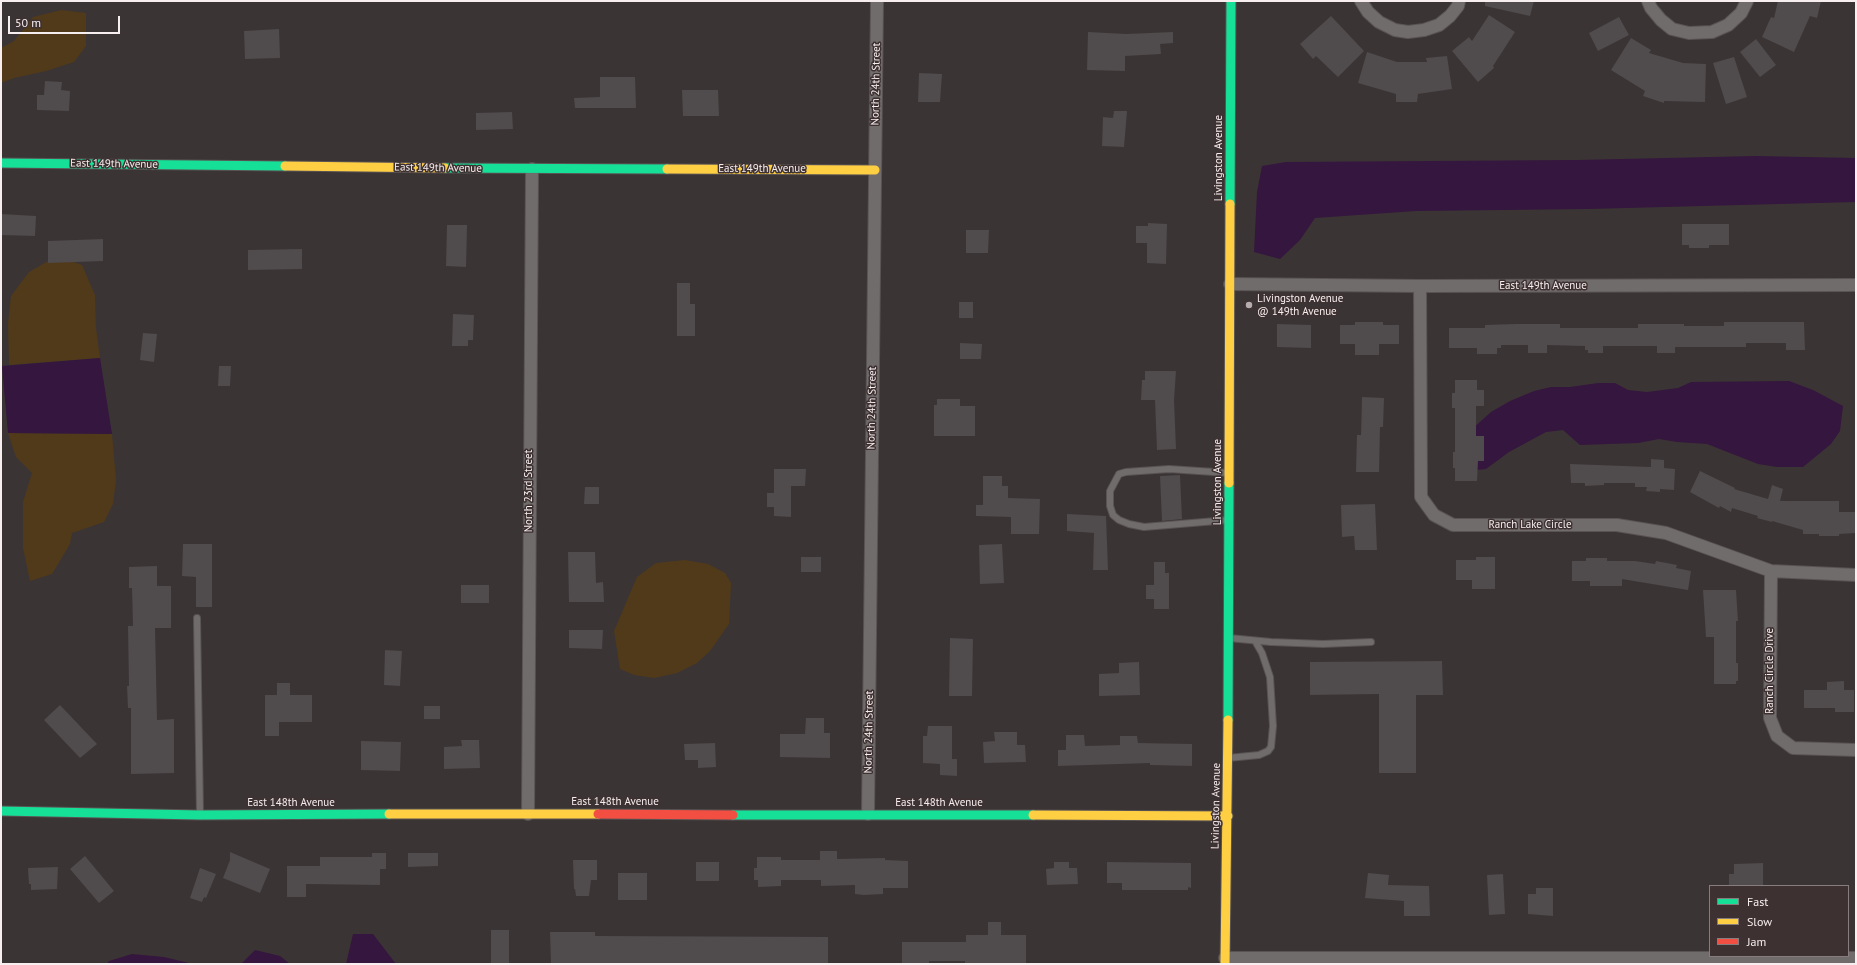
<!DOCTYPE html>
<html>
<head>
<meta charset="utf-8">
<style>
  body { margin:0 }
  #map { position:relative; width:1857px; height:965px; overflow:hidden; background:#3b3435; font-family:"PT Sans",sans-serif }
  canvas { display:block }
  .frame { position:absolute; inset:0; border:2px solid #f7eeef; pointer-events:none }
  .legend { position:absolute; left:1709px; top:885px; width:140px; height:72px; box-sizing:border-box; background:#3e3132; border:1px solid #887d7e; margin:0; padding:5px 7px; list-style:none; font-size:12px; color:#f7eeef }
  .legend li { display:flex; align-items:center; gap:8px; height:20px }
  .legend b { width:20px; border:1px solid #887d7e }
  .scale { position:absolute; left:8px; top:16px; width:112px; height:18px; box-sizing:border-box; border:2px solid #f7eeef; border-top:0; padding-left:5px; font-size:12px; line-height:14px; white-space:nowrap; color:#f7eeef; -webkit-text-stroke:3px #3e3132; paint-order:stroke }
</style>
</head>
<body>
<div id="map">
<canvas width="1857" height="965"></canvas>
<div class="frame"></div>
<ul class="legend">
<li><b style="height:5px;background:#16e098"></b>Fast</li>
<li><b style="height:5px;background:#ffcf43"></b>Slow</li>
<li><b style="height:5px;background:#f24e42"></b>Jam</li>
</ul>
<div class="scale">50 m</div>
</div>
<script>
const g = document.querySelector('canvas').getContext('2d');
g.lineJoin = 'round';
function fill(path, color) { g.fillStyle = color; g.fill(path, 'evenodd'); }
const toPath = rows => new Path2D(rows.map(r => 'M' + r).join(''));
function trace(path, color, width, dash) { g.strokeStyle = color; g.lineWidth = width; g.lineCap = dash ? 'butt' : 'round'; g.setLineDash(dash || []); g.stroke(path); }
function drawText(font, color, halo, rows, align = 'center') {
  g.font = font + ' "PT Sans",sans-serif'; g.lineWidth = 3; g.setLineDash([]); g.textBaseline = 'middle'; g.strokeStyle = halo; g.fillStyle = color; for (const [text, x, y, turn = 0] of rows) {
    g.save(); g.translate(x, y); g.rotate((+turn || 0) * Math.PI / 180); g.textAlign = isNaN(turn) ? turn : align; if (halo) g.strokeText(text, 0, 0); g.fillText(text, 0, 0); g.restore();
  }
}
const green = toPath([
  [61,10,86,13,86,46,74,62,46,71,14,78,1,83,1,48,14,41,33,17],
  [57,256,82,265,95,295,96,328,100,358,9,365,8,323,11,296,29,272],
  [8,433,112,434,116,480,113,504,104,522,72,533,70,544,52,574,30,581,23,548,23,502,32,473,16,457],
  [685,560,708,564,725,573,731,583,729,624,710,651,697,663,677,673,654,678,634,675,620,669,614,631,637,577,656,563]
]);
const water = toPath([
  [1756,156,1856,158,1856,202,1588,209,1416,211,1315,218,1300,240,1280,259,1254,252,1257,192,1262,166,1286,162,1577,160],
  [100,358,112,434,8,433,2,366],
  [1789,381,1813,390,1843,406,1840,431,1831,444,1803,467,1777,467,1758,464,1707,444,1677,442,1659,439,1638,443,1580,445,1563,430,1546,432,1509,452,1486,469,1466,471,1471,430,1491,412,1510,401,1534,391,1551,387,1570,387,1598,383,1615,383,1628,390,1647,392,1678,388,1691,382],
  [353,934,373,934,396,964,346,964],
  [255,950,280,956,290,964,241,964],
  [132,954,164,957,193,964,107,964,109,961]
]);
const building = toPath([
  [1485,1,1534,1,1530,16,1485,6],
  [1778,1,1821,1,1817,18,1810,16,1794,52,1762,37,1771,17,1774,18],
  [1489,15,1515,32,1493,66,1494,68,1478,82,1452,51,1469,37,1472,41],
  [1331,16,1364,51,1338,77,1316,56,1313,59,1300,44],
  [1619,17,1629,35,1598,51,1589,33],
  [279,29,280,58,245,59,244,31],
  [1088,32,1126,34,1173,32,1173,43,1160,44,1161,54,1125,56,1125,71,1087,70],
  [1631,38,1651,50,1649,53,1683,63,1706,64,1705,102,1664,101,1664,103,1643,96,1645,91,1611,70],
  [1756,39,1776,65,1760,77,1740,52],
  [1367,52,1397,62,1427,62,1426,58,1447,56,1452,89,1418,94,1417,102,1396,102,1396,94,1358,83],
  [1734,57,1747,97,1726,104,1713,63],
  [919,73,942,74,940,102,918,102],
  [600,77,635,77,636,108,575,108,574,98,600,97],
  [45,81,62,82,61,90,70,91,69,111,37,110,37,95,44,95],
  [682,90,718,90,719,116,683,116],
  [1114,111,1127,111,1124,147,1102,146,1103,117,1113,118],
  [512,112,513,129,476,130,476,113],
  [1,214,36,216,35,236,1,235],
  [1148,223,1167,224,1166,264,1147,263,1147,243,1136,243,1136,226,1148,226],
  [1682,224,1729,224,1729,245,1709,245,1709,248,1689,248,1689,245,1682,245],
  [447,225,467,225,466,267,446,266],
  [966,230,989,230,988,253,966,253],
  [103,239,103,261,48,263,48,241],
  [302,249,302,269,248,270,248,250],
  [677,283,690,283,690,304,695,304,695,336,677,336],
  [959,302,973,302,973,318,959,318],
  [453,314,474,315,473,340,468,340,468,346,452,346],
  [1355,322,1383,322,1383,325,1399,325,1399,344,1379,344,1379,355,1355,355,1355,344,1340,344,1340,325,1355,325],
  [1724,322,1804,322,1805,350,1786,350,1786,343,1746,343,1746,347,1675,347,1675,353,1657,353,1657,346,1603,346,1603,353,1588,353,1588,350,1585,350,1585,346,1547,345,1547,353,1528,353,1528,345,1501,345,1501,348,1497,348,1497,354,1477,354,1477,348,1449,348,1449,328,1485,328,1485,325,1516,324,1560,324,1560,328,1638,328,1638,324,1684,324,1684,326,1724,326],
  [1277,324,1311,325,1311,348,1277,347],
  [143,333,157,334,154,362,140,360],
  [960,343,982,344,981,359,960,359],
  [219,366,231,366,230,386,218,386],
  [1145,371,1176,371,1174,400,1176,449,1157,450,1155,400,1141,400,1142,380,1145,380],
  [1455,380,1477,380,1477,390,1484,390,1484,406,1476,406,1476,436,1484,436,1484,461,1478,461,1477,481,1455,481,1455,468,1453,468,1453,452,1455,452,1455,408,1452,408,1452,393,1455,393],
  [1362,397,1384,398,1383,427,1380,427,1379,472,1356,472,1357,435,1361,435],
  [937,399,960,399,960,406,975,406,975,436,934,436,934,405,937,405],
  [1651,459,1664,460,1664,468,1675,469,1674,490,1660,489,1660,492,1646,491,1647,487,1635,487,1635,483,1604,483,1604,485,1585,486,1585,483,1571,483,1570,464,1651,467],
  [774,469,806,469,805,486,791,486,791,517,774,516,774,507,767,507,767,493,774,493],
  [1700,471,1735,488,1734,489,1768,499,1772,485,1783,489,1780,501,1839,501,1839,512,1855,512,1855,533,1839,534,1839,536,1819,536,1819,534,1803,534,1803,530,1772,521,1772,522,1757,518,1758,516,1732,508,1731,512,1720,506,1719,508,1690,492],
  [1180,475,1182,519,1162,521,1160,476],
  [983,476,1002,476,1002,486,1008,486,1008,498,1040,499,1039,534,1011,534,1011,517,976,516,976,505,983,505],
  [585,487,599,487,599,504,584,504],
  [1375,504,1377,550,1355,550,1354,536,1342,537,1341,505],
  [1067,514,1106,516,1108,570,1093,570,1094,533,1067,531],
  [183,544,212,544,212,607,196,607,196,577,182,576],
  [1002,544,1004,583,980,584,979,545],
  [568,552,595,552,596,583,603,582,604,602,569,602],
  [801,557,821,557,821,572,801,572],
  [1476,557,1495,557,1495,589,1472,589,1472,580,1456,580,1456,560,1476,560],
  [1586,558,1607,558,1607,561,1635,561,1655,564,1656,561,1677,565,1676,568,1691,571,1688,590,1622,579,1622,586,1590,586,1590,581,1572,581,1572,561,1586,561],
  [1154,562,1165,562,1165,573,1169,573,1169,609,1154,609,1154,599,1146,599,1146,585,1154,585],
  [157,566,157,586,171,586,171,628,155,628,157,720,174,719,174,773,131,774,131,708,128,708,127,686,129,686,128,626,133,626,132,588,129,588,129,567],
  [461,585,489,585,489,603,461,603],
  [1703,590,1736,590,1738,621,1736,621,1736,663,1738,663,1738,681,1736,681,1736,684,1714,684,1714,637,1706,637],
  [569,630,603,630,602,649,569,648],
  [950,638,973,639,972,696,949,696],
  [385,650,402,651,400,686,384,685],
  [1442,661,1443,695,1416,695,1416,773,1379,773,1379,694,1310,695,1310,662],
  [1139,662,1140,695,1099,696,1099,674,1119,673,1119,663],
  [1844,681,1844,690,1854,690,1854,712,1835,712,1835,708,1804,708,1804,690,1827,690,1827,682],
  [277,683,290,683,290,695,312,695,312,722,279,722,279,736,265,736,265,695,277,695],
  [60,705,97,744,80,758,44,720],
  [424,706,440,706,440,719,424,719],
  [806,718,824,718,824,733,830,733,830,758,780,757,780,734,805,734],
  [928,726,952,726,952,759,957,759,957,776,940,775,940,764,923,763,923,736,927,736],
  [994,732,1017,732,1017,745,1025,745,1026,762,984,763,983,742,995,741],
  [1066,735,1084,735,1085,746,1120,745,1120,736,1137,736,1138,743,1192,744,1192,766,1150,765,1150,763,1058,766,1058,750,1066,750],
  [461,740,479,740,480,768,444,769,444,747,462,746],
  [361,741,401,742,400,771,361,770],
  [715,743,716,767,698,768,698,760,685,760,684,744],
  [820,851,837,851,837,859,885,858,885,860,908,861,908,888,883,888,883,894,864,895,855,894,855,885,821,886,821,880,781,880,781,886,758,887,758,880,754,880,754,868,757,868,757,857,781,857,781,860,820,860],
  [230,852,270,869,260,893,223,878,230,860],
  [372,853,386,853,386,869,380,869,380,885,306,884,306,897,287,897,287,866,320,866,320,857,372,857],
  [408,853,438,853,438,866,408,867],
  [85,856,114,891,99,903,70,869],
  [573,860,597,860,597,880,591,880,589,896,576,896,575,889,574,889],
  [696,862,719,862,719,881,696,881],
  [1054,862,1069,862,1069,868,1077,868,1078,884,1047,885,1046,869,1054,868],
  [1107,862,1191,863,1191,888,1188,887,1188,890,1122,890,1122,883,1107,883],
  [1763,863,1763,886,1729,886,1729,874,1734,874,1734,864],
  [58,867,57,889,31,890,31,884,29,884,28,868],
  [200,868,216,874,206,898,204,897,202,902,190,898],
  [618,873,647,873,647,900,618,900],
  [1368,873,1389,875,1388,885,1429,886,1430,916,1404,916,1404,901,1365,898],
  [1503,874,1505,914,1489,915,1487,875],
  [1536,888,1553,888,1553,916,1528,914,1528,894,1536,894],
  [988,922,1001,922,1001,935,1026,935,1026,964,965,964,965,961,929,961,929,964,902,964,902,942,966,942,966,935,988,935],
  [491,930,509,930,509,964,491,964],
  [550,932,595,932,595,936,828,937,828,964,551,964]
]);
const lane = toPath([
  [1228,520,1144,527,1129,524,1119,520,1113,515,1110,506,1110,491,1119,474,1126,472,1169,469,1229,473],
  [197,618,200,815],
  [1229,638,1271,642,1323,644,1371,642],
  [1228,758,1259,755,1268,751,1271,747,1273,726,1270,677,1262,653,1255,641]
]);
const street = toPath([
  [1361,1,1368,12,1379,22,1395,30,1408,32,1424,30,1439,25,1450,16,1458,6,1459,1],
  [1648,1,1651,8,1661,20,1672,29,1689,33,1712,32,1728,25,1741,13,1747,1],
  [1230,284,1420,286,1856,285],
  [1420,286,1421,497,1434,515,1453,525,1617,525,1666,533,1771,571,1856,575],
  [1771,571,1770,718,1777,736,1793,748,1856,750],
  [528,814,532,169],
  [868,814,877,1],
  [1225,958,1856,958]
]);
const fast = toPath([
  [1,163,285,166],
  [445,168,667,169],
  [1230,204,1231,1],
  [1228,720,1229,483],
  [1,811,200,815,389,814],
  [733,815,1033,815]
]);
const slow = toPath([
  [285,166,445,168],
  [667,169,875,170],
  [1229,483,1230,204],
  [389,814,598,814],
  [1033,815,1228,816],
  [1225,964,1228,720]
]);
const jam = toPath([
  [598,814,733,815]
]);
const markers = [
  [1249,305,4,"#b5adae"]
];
const streetNames = [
  ["North 24th Street",876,84,-89],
  ["Livingston Avenue",1219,158,-90],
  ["East 149th Avenue",114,164,1],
  ["East 149th Avenue",438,168,1],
  ["East 149th Avenue",762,169],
  ["East 149th Avenue",1543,286],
  ["North 24th Street",872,408,-89],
  ["Livingston Avenue",1218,482,-90],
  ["North 23rd Street",529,491,-90],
  ["Ranch Lake Circle",1530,525],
  ["Ranch Circle Drive",1770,671,-90],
  ["North 24th Street",869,732,-89],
  ["East 148th Avenue",615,802],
  ["East 148th Avenue",291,803],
  ["East 148th Avenue",939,803],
  ["Livingston Avenue",1216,806,-89]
];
const poiNames = [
  ["Livingston Avenue",1257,299],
  ["@ 149th Avenue",1257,312]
];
fill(green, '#513a1a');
fill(water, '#35163e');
fill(building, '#504b4c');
trace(lane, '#595354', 8);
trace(street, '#595354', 14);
trace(fast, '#595354', 11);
trace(slow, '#595354', 11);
trace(jam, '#595354', 11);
trace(lane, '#716c6c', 6);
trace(street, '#716c6c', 12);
trace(fast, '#16e098', 9);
trace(slow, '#ffcf43', 9);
trace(jam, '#f24e42', 9);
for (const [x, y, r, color] of markers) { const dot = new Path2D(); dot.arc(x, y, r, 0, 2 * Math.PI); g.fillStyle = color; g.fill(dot); trace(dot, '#3e3132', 1.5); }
drawText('11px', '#f7eeef', '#3e3132', streetNames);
drawText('11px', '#f7eeef', '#3e3132', poiNames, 'left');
</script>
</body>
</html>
